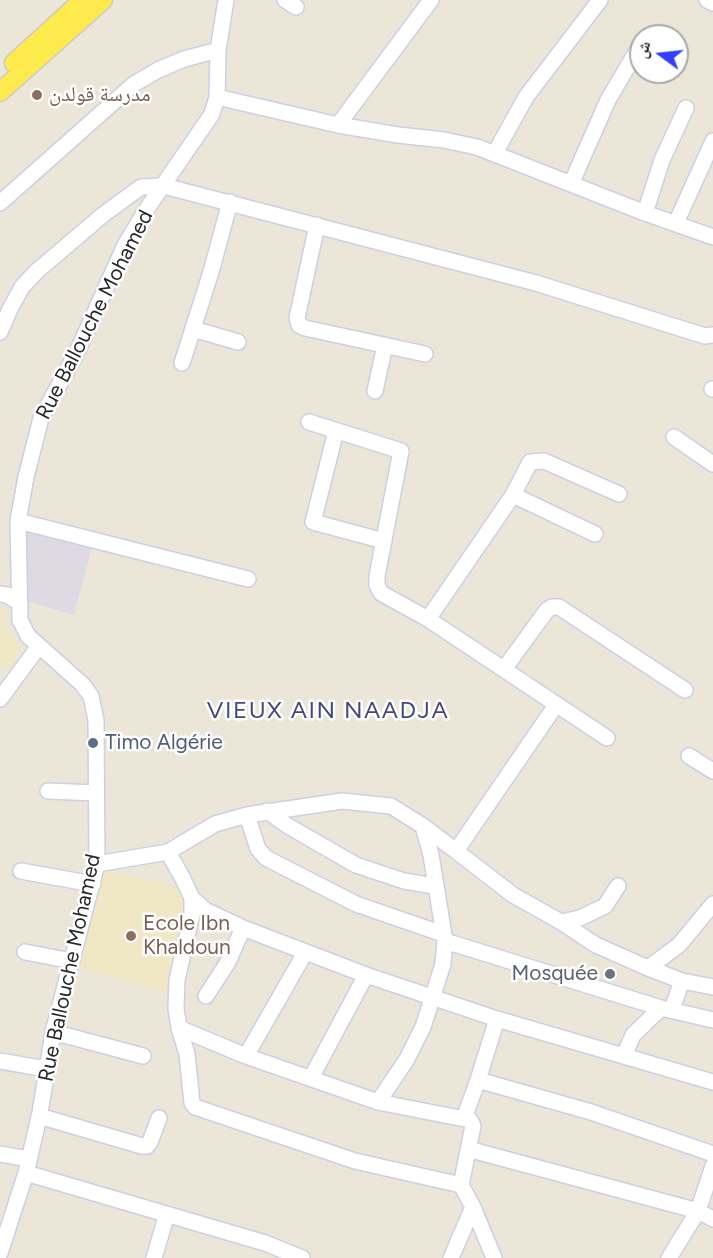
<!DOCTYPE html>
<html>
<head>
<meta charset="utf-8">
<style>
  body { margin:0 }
  #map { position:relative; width:713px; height:1258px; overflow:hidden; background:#ece6d8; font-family:Figtree,"Noto Naskh Arabic",sans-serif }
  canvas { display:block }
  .north { position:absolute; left:629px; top:24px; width:60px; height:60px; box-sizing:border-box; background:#fff; border:2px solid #a9a9a9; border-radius:50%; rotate:285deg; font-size:16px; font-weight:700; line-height:24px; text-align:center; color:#282828 }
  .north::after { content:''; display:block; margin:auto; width:21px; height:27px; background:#323fff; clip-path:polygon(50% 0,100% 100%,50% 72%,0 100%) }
</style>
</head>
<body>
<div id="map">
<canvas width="713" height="1258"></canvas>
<div class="north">ش</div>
</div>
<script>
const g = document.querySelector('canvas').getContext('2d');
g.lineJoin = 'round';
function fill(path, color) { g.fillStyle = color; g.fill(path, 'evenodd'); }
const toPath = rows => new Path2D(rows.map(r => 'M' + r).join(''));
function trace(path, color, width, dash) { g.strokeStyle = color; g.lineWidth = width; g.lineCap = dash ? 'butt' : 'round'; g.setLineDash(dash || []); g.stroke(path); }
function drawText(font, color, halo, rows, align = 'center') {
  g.font = font + ' Figtree,"Noto Naskh Arabic",sans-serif'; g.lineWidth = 5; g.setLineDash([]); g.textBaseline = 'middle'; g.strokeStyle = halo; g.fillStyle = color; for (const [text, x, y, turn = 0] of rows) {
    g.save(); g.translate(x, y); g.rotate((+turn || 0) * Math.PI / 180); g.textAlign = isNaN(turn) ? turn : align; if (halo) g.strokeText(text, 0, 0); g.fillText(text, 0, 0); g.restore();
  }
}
const industrial = toPath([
  [27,529,92,547,74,615,26,601,22,538]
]);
const education = toPath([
  [0,607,4,610,6,624,4,626,20,646,17,659,21,661,17,670,0,664],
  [100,870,175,887,187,906,166,991,76,967]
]);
const minor = toPath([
  [285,0,296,7],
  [707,0,713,3],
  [217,97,338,125,398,135,444,140,477,147,645,213,713,237],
  [338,125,431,0],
  [495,153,526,97,600,0],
  [571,184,608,100,641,44],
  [0,203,134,84,158,70,184,59,218,50],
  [645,213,662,160,686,108],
  [676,223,713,141],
  [317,225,297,318,299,325,305,328,425,354],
  [193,329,238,342],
  [0,332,10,309,22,287,37,271,104,214,141,187,164,186,536,283,705,336,713,335],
  [182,363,211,272,230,202],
  [712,389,713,389],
  [375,391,385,345],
  [309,422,401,451,377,576,377,585,381,593,428,619,607,738],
  [336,431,313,522,384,541],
  [674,437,713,464],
  [513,495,595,534],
  [18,521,248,579],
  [0,594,7,595,20,603],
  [428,619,513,495,530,462,544,461,619,494],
  [504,669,547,610,552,607,559,607,685,690],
  [0,699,39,646],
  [689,756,713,771],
  [48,791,96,793],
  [267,811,288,826,356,865,404,881,434,886],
  [247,815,258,849,266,858,356,904,443,934],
  [456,851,513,895,561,922,580,918,605,906,618,886],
  [168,852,182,877,192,898,205,910,243,928,366,975,497,1019,713,1082],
  [97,864,168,852,215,824,247,815,342,801,391,806,423,826,456,851,556,705],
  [21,871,93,884],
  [561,922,596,945,648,968,682,981,713,987],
  [445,941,661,1008,713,1020],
  [25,952,72,961],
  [648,968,679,945,713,904],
  [206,996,228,962,243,928],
  [672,1009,682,981],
  [179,1028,246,1056,378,1102,470,1120,473,1126,461,1185,355,1161,195,1107,192,1103,187,1054,179,1028,176,1008,177,980,192,914,192,898],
  [53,1032,143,1056],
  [246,1056,305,953],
  [624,1056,633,1035,661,1008],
  [0,1061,46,1069],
  [311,1078,366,975],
  [478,1080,591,1112,713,1154],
  [378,1102,407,1059,423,1027,443,964,445,941,431,855,423,826],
  [39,1116,142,1146,147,1146,150,1142,159,1118],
  [464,1118,478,1080,497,1019],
  [468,1149,698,1211,713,1219],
  [0,1154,29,1159],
  [26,1173,265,1243,302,1258],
  [461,1185,473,1207,494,1258],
  [0,1253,26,1173,40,1113,53,1032,97,864,96,720,91,696,82,684,28,636,20,620,18,521,26,477,41,418,78,350,125,245,146,210,212,114,217,97,218,50,226,0],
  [154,1258,167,1214],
  [451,1258,473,1207],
  [669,1258,698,1211,713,1166]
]);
const major = toPath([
  [14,63,83,0],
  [0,92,103,0]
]);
const markers = [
  [37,95,6,"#8d6e63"],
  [93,743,6,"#5c6f8a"],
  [131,936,6,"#8d6e63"],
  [610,974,6,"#6b7280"]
];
const educationNames = [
  ["مدرسة قولدن",49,95],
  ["Ecole Ibn",143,924],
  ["Khaldoun",143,948]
];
const streetNames = [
  ["Rue Ballouche Mohamed",95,315,-63],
  ["Rue Ballouche Mohamed",70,968,-78]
];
const serviceNames = [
  ["Timo Algérie",105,743]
];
const worshipNames = [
  ["Mosquée",598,974]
];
const quarterNames = [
  ["VIEUX AIN NAADJA",328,711]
];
fill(industrial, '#dedae4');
fill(education, '#f0e7c5');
trace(minor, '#cdcfe3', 18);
trace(major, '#cbcbcb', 21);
trace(minor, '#fff', 15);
trace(major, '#fdea4c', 18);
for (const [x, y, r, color] of markers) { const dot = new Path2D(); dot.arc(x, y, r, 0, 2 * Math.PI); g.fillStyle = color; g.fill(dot); trace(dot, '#fff', 2); }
drawText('21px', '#785e54', '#fff', educationNames, 'left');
drawText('21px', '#282828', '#fff', streetNames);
drawText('21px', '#4e5e75', '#fff', serviceNames, 'left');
drawText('21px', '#5b616d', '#fff', worshipNames, 'right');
g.letterSpacing = '1.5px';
drawText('24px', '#45487c', '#fff', quarterNames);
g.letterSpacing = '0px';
</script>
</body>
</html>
